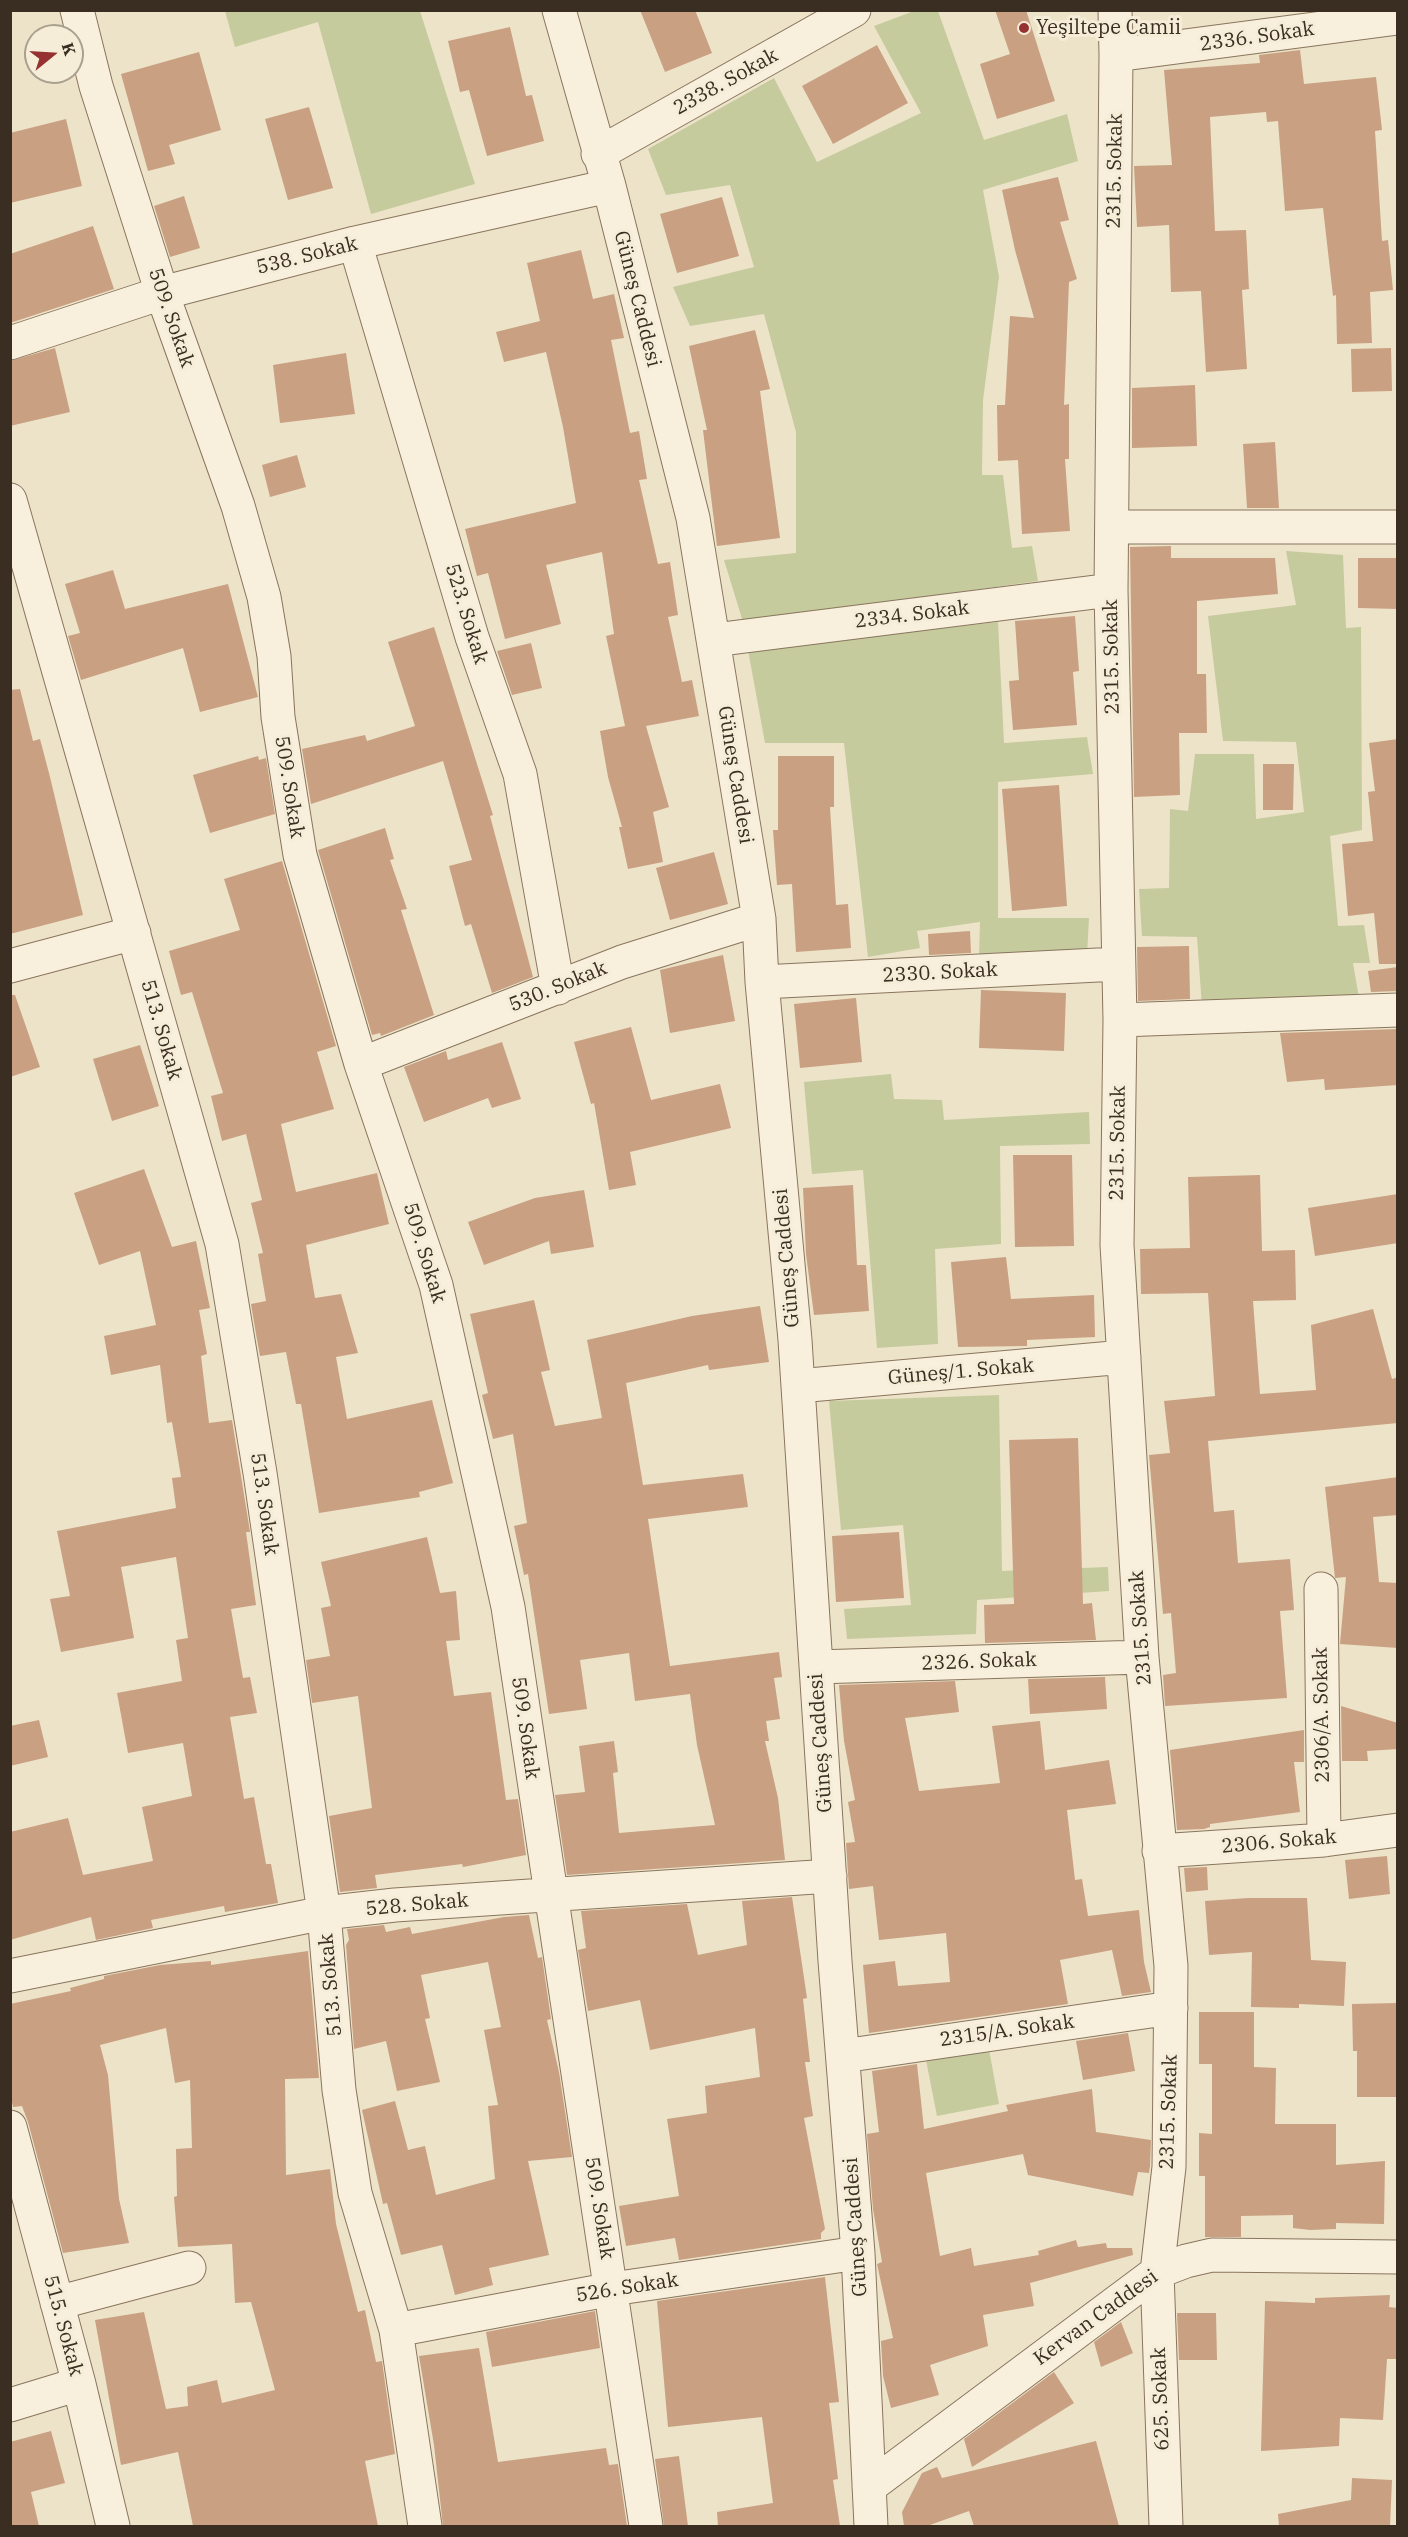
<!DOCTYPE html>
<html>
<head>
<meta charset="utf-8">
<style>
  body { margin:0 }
  #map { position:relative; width:1408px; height:2537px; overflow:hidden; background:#ede3c9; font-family:"IBM Plex Serif",serif }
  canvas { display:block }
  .frame { position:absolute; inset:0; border:12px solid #3a2d21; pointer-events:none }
  .north { position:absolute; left:24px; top:24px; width:60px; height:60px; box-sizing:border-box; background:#f5edd8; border:2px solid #aaa08f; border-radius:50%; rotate:72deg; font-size:16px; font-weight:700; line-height:24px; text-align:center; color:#3a2d21 }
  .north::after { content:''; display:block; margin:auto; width:21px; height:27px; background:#953231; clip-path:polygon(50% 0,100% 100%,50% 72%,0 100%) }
</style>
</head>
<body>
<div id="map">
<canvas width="1408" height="2537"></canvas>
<div class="frame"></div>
<div class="north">K</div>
</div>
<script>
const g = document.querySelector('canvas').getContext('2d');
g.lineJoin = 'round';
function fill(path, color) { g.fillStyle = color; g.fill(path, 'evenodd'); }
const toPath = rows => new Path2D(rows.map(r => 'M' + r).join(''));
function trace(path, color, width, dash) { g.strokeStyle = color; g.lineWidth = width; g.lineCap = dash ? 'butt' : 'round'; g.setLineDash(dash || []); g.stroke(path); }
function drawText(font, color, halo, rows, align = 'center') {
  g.font = font + ' "IBM Plex Serif",serif'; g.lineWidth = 6; g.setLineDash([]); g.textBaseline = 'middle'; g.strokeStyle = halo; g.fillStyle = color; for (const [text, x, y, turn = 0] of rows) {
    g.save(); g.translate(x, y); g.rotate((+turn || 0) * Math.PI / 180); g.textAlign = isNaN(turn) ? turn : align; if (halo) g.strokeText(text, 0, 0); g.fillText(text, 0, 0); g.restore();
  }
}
const green = toPath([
  [225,11,420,11,475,184,371,214,318,22,235,47],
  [914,11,938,11,984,140,1067,114,1078,161,983,190,999,277,983,400,982,475,1003,475,1012,548,1032,546,1038,581,743,622,724,560,796,553,796,432,764,314,690,326,673,287,754,267,730,185,666,195,648,149,774,78,817,162,921,113,874,26],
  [1286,551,1343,555,1346,628,1361,627,1362,830,1330,836,1338,926,1364,925,1370,963,1353,963,1359,998,1202,1007,1197,937,1142,936,1139,889,1169,888,1170,809,1188,811,1195,754,1254,754,1256,819,1304,812,1296,742,1223,741,1208,616,1296,605],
  [998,622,1004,743,1087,737,1093,774,998,782,998,918,1089,918,1087,955,979,957,980,922,917,931,920,948,868,957,844,743,765,743,748,650],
  [891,1074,894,1099,942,1100,944,1120,1089,1112,1090,1144,1000,1146,1001,1244,935,1249,938,1344,877,1348,863,1170,812,1174,804,1082],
  [999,1395,1002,1571,1108,1567,1109,1591,977,1600,976,1634,847,1639,844,1609,911,1605,903,1525,841,1530,829,1401],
  [988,2044,999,2104,937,2116,925,2055]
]);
const building = toPath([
  [640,10,695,10,712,53,665,72],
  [995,10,1026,10,1055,101,997,119,980,64,1010,54],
  [510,27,526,96,532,95,544,141,487,156,469,90,460,92,448,41],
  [877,45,908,103,833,144,802,86],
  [1300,50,1304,84,1376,77,1382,130,1375,131,1382,241,1388,240,1393,290,1370,292,1372,343,1337,344,1336,295,1333,296,1323,208,1285,211,1278,121,1267,122,1266,112,1210,117,1215,231,1246,230,1249,289,1242,290,1247,369,1206,372,1201,291,1171,292,1169,225,1137,227,1134,166,1172,165,1164,70,1260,63,1259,55],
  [199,52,221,130,169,145,175,164,148,171,121,74],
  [309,107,333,188,288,200,265,119],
  [66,119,82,186,10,203,10,133],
  [1058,177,1069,220,1060,222,1077,279,1069,282,1064,405,1069,404,1069,459,1065,459,1070,531,1022,534,1018,460,998,461,997,405,1005,405,1010,316,1034,318,1015,250,1002,190],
  [184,196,200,248,170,257,154,206],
  [722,197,739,256,677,273,660,214],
  [93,226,114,289,10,323,10,254],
  [581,250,593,299,614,294,624,338,611,340,630,433,639,431,647,479,639,480,658,564,670,562,678,615,668,617,682,682,692,680,699,716,646,726,669,807,653,812,663,862,628,869,619,827,622,827,608,777,600,731,625,726,606,636,614,634,602,552,546,565,561,624,505,639,488,573,477,576,465,529,576,503,563,427,546,352,504,362,496,332,540,321,527,263],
  [755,330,770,389,760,391,780,538,717,546,703,430,707,430,689,346],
  [55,348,70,412,10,426,10,361],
  [1391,348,1392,391,1352,392,1351,349],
  [346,353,355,414,280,423,273,365],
  [1195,385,1197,446,1132,448,1132,388],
  [1275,442,1279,508,1247,508,1243,444],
  [297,455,306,487,270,497,262,465],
  [1171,546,1171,558,1275,558,1278,594,1197,601,1197,674,1206,674,1207,733,1179,733,1180,795,1134,797,1130,547],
  [1358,558,1398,558,1398,609,1358,608],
  [113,570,125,609,228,584,258,697,200,712,183,648,81,680,68,636,80,633,65,584],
  [1075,616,1079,671,1073,672,1077,725,1013,730,1009,681,1019,680,1015,621],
  [434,627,493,815,490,816,533,977,492,993,471,924,465,926,449,866,472,860,443,761,311,804,302,749,365,735,367,741,415,726,388,642],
  [531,643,542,688,512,695,497,651],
  [20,689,33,741,40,739,50,777,83,915,10,934,10,690],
  [1398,739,1398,964,1379,964,1374,913,1348,916,1342,844,1373,841,1368,792,1375,791,1369,743],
  [258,756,259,760,266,758,275,814,210,833,193,775],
  [778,756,834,756,834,807,830,807,836,905,848,904,851,948,796,952,792,884,777,885,773,830,778,830],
  [1263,764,1294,764,1293,810,1263,810],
  [1059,785,1067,906,1012,911,1002,789],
  [385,828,394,859,390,860,407,909,401,910,434,1015,381,1036,380,1033,372,1035,318,850],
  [714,852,728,904,670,920,656,868],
  [282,861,336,1046,317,1052,334,1109,281,1124,296,1192,377,1173,389,1224,306,1245,315,1298,341,1294,358,1353,336,1357,347,1419,432,1400,453,1483,419,1492,420,1497,319,1513,301,1404,296,1404,286,1352,260,1356,256,1334,251,1304,266,1301,258,1254,263,1253,251,1203,262,1200,246,1134,222,1141,211,1096,223,1093,192,992,181,995,169,951,240,930,224,879],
  [970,931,971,953,929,955,928,934],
  [1189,946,1190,999,1138,1001,1137,947],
  [723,955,735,1021,670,1033,660,970],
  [1398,967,1398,991,1371,992,1368,971],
  [981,990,1066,993,1064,1051,979,1048],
  [10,995,15,995,40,1067,10,1077],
  [856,998,862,1062,800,1068,794,1004],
  [631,1027,651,1100,720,1084,731,1128,630,1152,636,1185,609,1190,594,1103,591,1104,574,1042],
  [1398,1029,1398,1085,1325,1090,1324,1079,1287,1082,1280,1033],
  [502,1042,521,1099,492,1108,488,1098,424,1122,404,1067,446,1051,448,1060],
  [140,1045,159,1106,112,1121,93,1059],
  [1013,1155,1072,1155,1074,1246,1015,1247],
  [144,1169,172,1247,196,1241,210,1308,199,1310,207,1354,201,1356,209,1423,232,1420,250,1532,246,1532,256,1605,231,1609,243,1678,250,1677,257,1713,230,1717,244,1799,254,1797,266,1864,271,1864,278,1903,225,1912,224,1906,151,1920,153,1928,96,1940,91,1917,10,1940,10,1832,68,1818,83,1875,153,1861,142,1807,192,1796,183,1743,128,1753,117,1693,182,1681,176,1640,188,1638,176,1557,121,1567,134,1638,61,1652,50,1599,70,1596,57,1531,176,1508,172,1478,181,1477,172,1422,167,1423,160,1365,111,1375,104,1336,156,1325,140,1251,99,1265,74,1193],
  [1260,1175,1262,1251,1295,1250,1296,1300,1253,1301,1260,1394,1316,1390,1311,1325,1373,1309,1392,1379,1398,1377,1398,1423,1208,1441,1214,1512,1234,1510,1238,1563,1290,1559,1294,1610,1280,1611,1287,1698,1165,1706,1163,1675,1176,1673,1171,1613,1163,1614,1149,1455,1170,1453,1164,1401,1215,1396,1208,1293,1141,1294,1140,1249,1190,1248,1188,1177],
  [853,1185,857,1265,866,1265,869,1311,814,1315,806,1254,803,1188],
  [584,1190,594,1247,551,1254,549,1241,484,1265,468,1222,535,1198],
  [1398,1194,1398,1243,1315,1256,1308,1208],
  [1006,1257,1011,1299,1094,1295,1095,1337,1027,1340,1027,1346,958,1347,951,1262],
  [534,1300,550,1370,541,1372,555,1426,602,1418,587,1340,692,1316,760,1306,769,1362,709,1370,708,1365,626,1383,643,1485,743,1474,748,1507,648,1519,670,1666,779,1652,782,1677,774,1678,780,1719,766,1721,769,1741,765,1741,778,1798,785,1860,567,1875,555,1795,585,1792,579,1746,614,1741,618,1772,613,1773,619,1833,715,1825,697,1745,690,1694,635,1701,629,1653,580,1660,587,1709,549,1714,528,1574,524,1575,514,1526,527,1523,513,1434,493,1439,482,1395,488,1393,470,1314],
  [1078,1438,1083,1604,1092,1603,1096,1640,985,1643,984,1605,1014,1604,1009,1440],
  [1398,1477,1398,1515,1373,1517,1379,1582,1398,1583,1398,1648,1340,1644,1346,1577,1335,1578,1325,1487],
  [899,1532,904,1598,836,1602,832,1536],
  [427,1537,440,1593,456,1591,460,1640,446,1641,454,1696,491,1692,506,1800,518,1799,526,1855,463,1867,462,1864,375,1875,377,1888,340,1892,329,1816,372,1808,358,1696,312,1703,306,1660,330,1656,321,1608,331,1606,321,1562],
  [1105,1677,1107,1709,1030,1714,1028,1679],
  [955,1681,959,1712,905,1718,919,1791,1000,1783,992,1726,1040,1721,1045,1770,1109,1760,1116,1804,1067,1810,1075,1880,1082,1879,1088,1916,1139,1910,1144,1962,1151,1992,1122,1996,1112,1950,1060,1960,1068,2004,869,2033,863,1965,895,1961,898,1986,950,1982,946,1933,879,1940,873,1886,849,1889,846,1843,855,1842,848,1802,855,1800,844,1741,839,1685],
  [1341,1706,1398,1723,1398,1749,1367,1751,1368,1761,1342,1761],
  [39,1720,48,1757,10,1766,10,1726],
  [1304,1730,1304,1762,1294,1762,1300,1812,1210,1824,1210,1827,1204,1829,1177,1830,1170,1750],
  [1387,1856,1390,1894,1349,1899,1345,1860],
  [1207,1867,1208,1890,1186,1892,1184,1868],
  [792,1897,807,1998,803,1999,810,2062,805,2062,813,2116,804,2118,825,2229,821,2233,821,2239,679,2260,675,2238,626,2246,619,2206,679,2196,667,2119,707,2113,705,2086,760,2077,755,2028,650,2050,640,2000,588,2011,578,1950,586,1948,581,1911,687,1904,698,1955,747,1945,742,1901],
  [1248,1898,1307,1898,1311,1960,1346,1962,1344,2006,1299,2004,1299,2008,1251,2007,1252,1952,1209,1955,1205,1901],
  [529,1915,538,1958,542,1957,551,2019,547,2020,559,2072,572,2157,528,2161,549,2255,489,2268,493,2285,455,2295,442,2245,401,2255,387,2203,383,2204,362,2110,395,2101,408,2150,425,2146,436,2195,495,2179,488,2106,498,2105,484,2030,501,2027,488,1962,421,1975,430,2018,425,2019,440,2082,397,2091,386,2041,354,2049,346,1945,349,1940,347,1929,384,1925,386,1932,410,1927,412,1934,504,1917],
  [308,1951,319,2078,285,2079,286,2175,330,2169,336,2224,358,2312,365,2310,376,2362,382,2361,395,2454,365,2461,378,2526,193,2526,178,2452,121,2465,95,2320,144,2312,166,2409,188,2406,187,2387,217,2380,222,2403,275,2390,251,2302,235,2303,232,2244,178,2247,174,2197,177,2196,176,2149,192,2148,190,2080,175,2083,166,2028,100,2045,108,2075,119,2199,129,2243,63,2253,28,2122,22,2106,13,2107,10,2092,10,2004,71,1991,70,1988,104,1979,104,1976,160,1965,211,1961,211,1965],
  [1398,2003,1398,2097,1357,2097,1357,2051,1353,2051,1352,2004],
  [1199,2012,1254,2012,1254,2067,1276,2068,1275,2124,1336,2124,1336,2165,1385,2161,1384,2224,1336,2223,1336,2229,1310,2230,1293,2228,1293,2215,1241,2216,1241,2237,1205,2237,1205,2176,1199,2176,1199,2133,1212,2134,1212,2064,1199,2064],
  [1128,2033,1135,2071,1083,2080,1076,2041],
  [917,2064,924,2129,1008,2111,1006,2105,1092,2089,1096,2132,1151,2140,1150,2166,1149,2173,1138,2172,1133,2196,1028,2175,1023,2154,926,2173,940,2256,971,2248,974,2266,1039,2255,1038,2251,1076,2240,1078,2247,1106,2243,1107,2248,1132,2248,1133,2255,1030,2283,1034,2306,983,2315,988,2346,930,2365,939,2395,891,2408,883,2376,881,2341,893,2338,877,2264,882,2262,873,2209,867,2134,879,2132,872,2071],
  [825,2277,839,2402,829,2403,838,2479,833,2480,840,2526,718,2526,717,2512,773,2503,762,2417,668,2427,657,2301],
  [1390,2295,1389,2307,1398,2308,1398,2359,1387,2359,1383,2420,1340,2418,1339,2446,1261,2451,1265,2301,1315,2303,1315,2298],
  [595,2311,600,2348,492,2367,486,2332],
  [1177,2313,1216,2313,1217,2360,1179,2360],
  [1121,2322,1133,2353,1101,2367,1094,2342],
  [479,2348,498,2462,606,2448,609,2465,618,2464,627,2526,443,2526,434,2445,419,2356],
  [1054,2372,1074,2403,972,2467,964,2439],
  [51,2431,65,2483,31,2492,39,2526,10,2526,10,2442],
  [1096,2441,1119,2526,974,2526,969,2511,927,2526,904,2526,902,2512,922,2473,937,2467,942,2478],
  [679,2456,688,2526,664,2526,655,2459],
  [1352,2478,1392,2480,1390,2526,1279,2526,1278,2514,1351,2500]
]);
const minor = toPath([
  [77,10,96,86,162,293,238,506,264,597,274,656,278,717,300,855,361,1064,436,1285,508,1607,646,2526],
  [559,10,609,186,693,518,759,919,762,982,795,1340,835,1961,858,2253,871,2526],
  [1115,10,1116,55,1111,590,1120,1020,1117,1245,1142,1657,1171,1966,1169,2167,1157,2272,1166,2526],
  [1116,55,1398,18],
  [598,154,854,10],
  [355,243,472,637,520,774,558,988],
  [10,343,162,293,355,243,609,186],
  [10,500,222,1244,260,1473,324,1913,339,2090,355,2193,396,2330,425,2526],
  [1112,527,1398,527],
  [714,640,1111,590],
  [10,966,134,933],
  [762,982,1118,964],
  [1120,1020,1398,1010],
  [361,1064,622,962,759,919],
  [798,1386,1124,1357],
  [1321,1589,1324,1840],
  [816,1667,1142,1657],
  [1159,1851,1324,1840,1398,1830],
  [10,1976,324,1913,395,1905,830,1876],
  [843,2056,1171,2008],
  [10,2127,79,2384,113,2526],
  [57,2303,189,2268],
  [396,2330,612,2289,858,2253],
  [10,2405,79,2384],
  [869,2487,1157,2272,1186,2261,1212,2255,1398,2257]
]);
const markers = [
  [1024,28,6,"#953231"]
];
const poiNames = [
  ["Yeşiltepe Camii",1036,28]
];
const streetNames = [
  ["2336. Sokak",1257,37,-8],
  ["2338. Sokak",726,82,-29],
  ["2315. Sokak",1115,171,-89],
  ["538. Sokak",307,256,-14],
  ["Güneş Caddesi",637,299,76],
  ["509. Sokak",171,318,71],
  ["523. Sokak",466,614,73],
  ["2334. Sokak",912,615,-7],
  ["2315. Sokak",1112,657,-91],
  ["Güneş Caddesi",735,775,81],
  ["509. Sokak",289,787,81],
  ["2330. Sokak",940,973,-3],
  ["530. Sokak",558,987,-22],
  ["513. Sokak",161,1030,74],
  ["2315. Sokak",1118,1143,-89],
  ["509. Sokak",424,1253,73],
  ["Güneş Caddesi",787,1258,-95],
  ["Güneş/1. Sokak",961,1372,-5],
  ["513. Sokak",264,1504,82],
  ["2315. Sokak",1141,1628,-94],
  ["2326. Sokak",979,1662,-2],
  ["2306/A. Sokak",1322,1715,-91],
  ["509. Sokak",525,1728,82],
  ["Güneş Caddesi",821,1743,-94],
  ["2306. Sokak",1279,1842,-5],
  ["528. Sokak",417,1905,-5],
  ["513. Sokak",331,1985,-95],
  ["2315/A. Sokak",1007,2031,-8],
  ["2315. Sokak",1169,2112,-88],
  ["509. Sokak",599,2208,81],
  ["Güneş Caddesi",856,2227,-94],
  ["526. Sokak",627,2288,-9],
  ["Kervan Caddesi",1096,2318,-36],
  ["515. Sokak",63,2326,75],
  ["625. Sokak",1161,2399,-92]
];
fill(green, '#c5cb9d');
fill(building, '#c9a081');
trace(minor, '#89755e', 35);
trace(minor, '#f8f0dc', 33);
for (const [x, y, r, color] of markers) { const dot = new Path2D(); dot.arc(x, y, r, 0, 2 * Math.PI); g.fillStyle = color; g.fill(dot); trace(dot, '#f5edd8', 2); }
drawText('20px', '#3a2d21', '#f5edd8', poiNames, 'left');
drawText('20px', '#3a2d21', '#f5edd8', streetNames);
</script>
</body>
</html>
